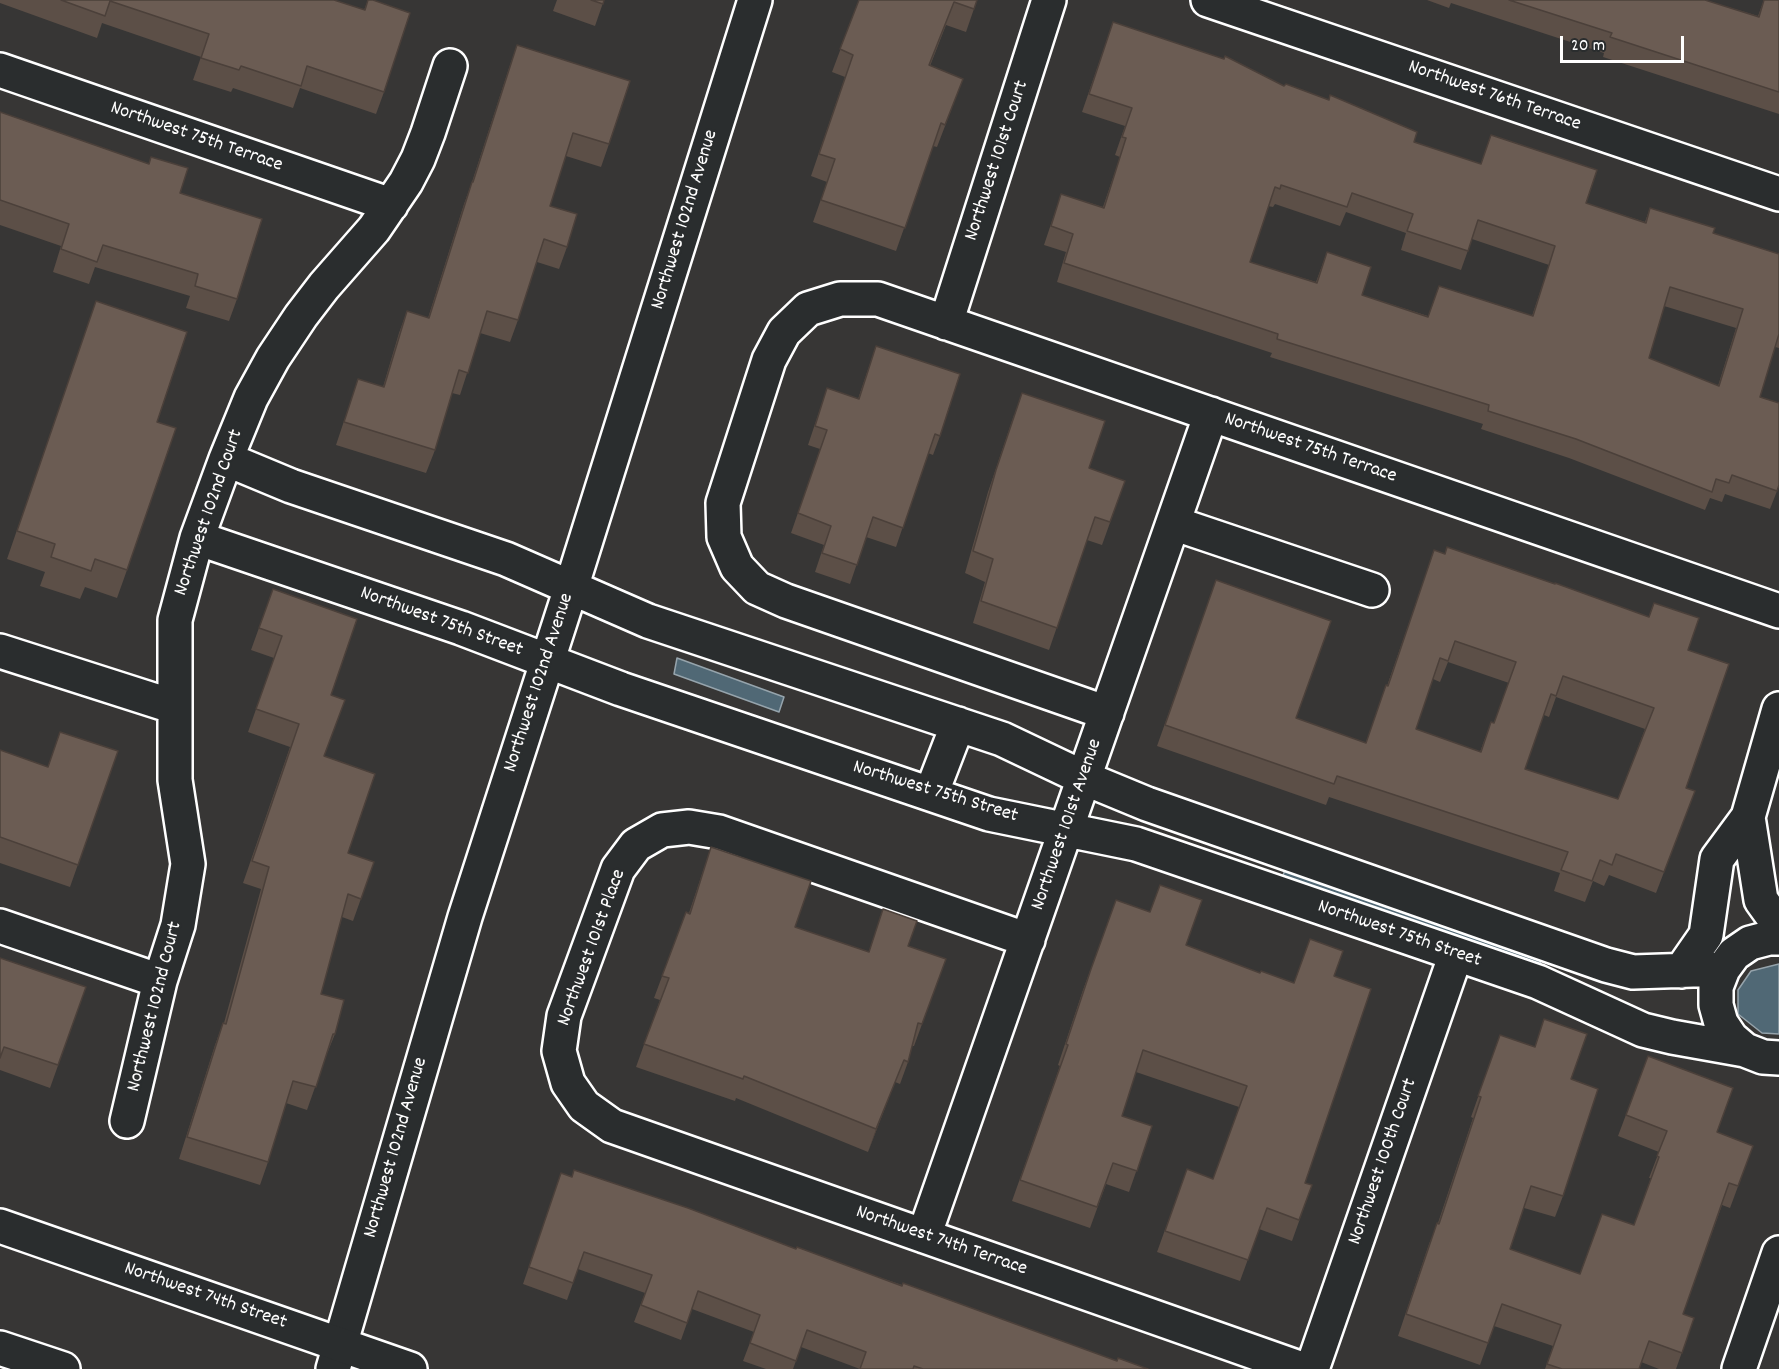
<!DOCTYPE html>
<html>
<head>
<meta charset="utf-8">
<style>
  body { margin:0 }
  #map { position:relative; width:1779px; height:1369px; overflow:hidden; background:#373635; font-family:Dekko,sans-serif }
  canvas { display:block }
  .scale { position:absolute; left:1560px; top:36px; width:124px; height:27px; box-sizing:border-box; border:3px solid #fff; border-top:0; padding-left:8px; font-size:18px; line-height:21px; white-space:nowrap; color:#fff; -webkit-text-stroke:4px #2a2d2e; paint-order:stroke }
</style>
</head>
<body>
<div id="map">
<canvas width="1779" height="1369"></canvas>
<div class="scale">20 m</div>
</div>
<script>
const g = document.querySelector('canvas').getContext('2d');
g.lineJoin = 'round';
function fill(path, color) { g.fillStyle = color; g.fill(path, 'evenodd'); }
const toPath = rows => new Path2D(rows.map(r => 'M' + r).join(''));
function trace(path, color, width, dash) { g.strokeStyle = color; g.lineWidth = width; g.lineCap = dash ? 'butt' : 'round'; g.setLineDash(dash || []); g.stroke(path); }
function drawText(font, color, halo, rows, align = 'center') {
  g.font = font + ' Dekko,sans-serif'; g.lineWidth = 4.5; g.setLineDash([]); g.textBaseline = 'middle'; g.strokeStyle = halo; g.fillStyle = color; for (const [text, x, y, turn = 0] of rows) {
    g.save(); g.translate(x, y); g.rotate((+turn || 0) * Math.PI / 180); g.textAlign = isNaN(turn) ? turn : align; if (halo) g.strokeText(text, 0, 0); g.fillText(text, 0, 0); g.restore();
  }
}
const water = toPath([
  [677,658,784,697,779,712,674,674,677,658],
  [1285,870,1541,959,1539,969,1282,878,1285,870],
  [1779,964,1779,1034,1762,1033,1738,1014,1738,990,1751,971,1779,964]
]);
const minor = toPath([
  [1208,0,1779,194],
  [0,70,391,205],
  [946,323,1049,0],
  [226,459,291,486,506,559,648,621,1002,739,1084,778,1147,804,1606,965,1633,972,1723,969],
  [1173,523,1372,590],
  [197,538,461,628,621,689,989,814,1136,844,1538,982,1643,1030,1672,1037,1745,1050],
  [0,651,175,707],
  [1107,713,786,601,757,588,737,567,724,537,723,503,769,360,784,332,808,309,840,299,878,299,1779,611],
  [931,794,958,724],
  [1748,817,1761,900,1779,925],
  [0,926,160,981],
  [1779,938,1769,938,1750,943,1734,954,1723,969,1716,987,1716,1005,1721,1023,1731,1038,1745,1050,1763,1057,1779,1058],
  [1028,940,719,832,689,827,662,830,636,845,618,869,564,1016,559,1051,568,1083,584,1106,612,1126,1302,1369],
  [1681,971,1706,935,1717,859,1748,817,1779,709],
  [127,1121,160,981,178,925,188,864,175,780,175,620,197,538,226,459,251,398,273,358,301,316,324,286,374,229,406,182,418,159,428,133,450,66],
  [924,1236,1211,414],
  [333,1369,465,917,571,588,755,0],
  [1312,1369,1456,954],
  [1739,1369,1779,1253]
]);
const major = toPath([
  [0,1226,410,1369],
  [0,1348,63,1369]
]);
const wall = toPath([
  [0,0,334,0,364,10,368,0,384,92,376,114,300,88,293,108,233,88,231,92,193,80,201,57,102,23,97,38,0,3],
  [557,0,604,0,595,26,553,11],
  [859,0,977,0,966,32,946,25,930,66,963,79,937,147,933,146,896,251,813,222,827,182,811,176,845,77,832,72],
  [1427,0,1705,0,1758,16,1764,0,1779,0,1779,114,1603,57,1604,53,1451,3,1449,8],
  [1113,22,1284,86,1414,142,1586,203,1645,222,1650,208,1713,233,1779,254,1779,348,1775,347,1760,397,1777,491,1770,509,1725,494,1722,502,1710,498,1705,510,1569,458,1481,429,1483,424,1270,357,1272,353,1057,282,1066,252,1044,245,1061,194,1103,207,1120,157,1115,155,1125,126,1082,112],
  [1275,204,1340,226,1346,212,1406,233,1401,250,1461,270,1472,239,1549,265,1532,316,1428,316,1362,295,1327,252,1316,282,1250,262,1268,206,1273,207],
  [1664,306,1736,328,1718,386,1649,358],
  [517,45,609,144,601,167,566,156,550,206,567,247,559,269,537,262,518,320,510,342,480,333,460,395,452,393,435,450,426,473,336,445,358,379,383,387,399,333,407,311,428,318,464,204,472,182,509,68],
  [0,112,180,193,237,299,229,321,186,308,190,296,95,267,89,284,53,272,61,246,0,225],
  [96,301,157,422,127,570,117,598,85,587,80,599,40,586,45,572,7,559],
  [876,346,940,436,933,455,928,453,896,547,866,537,850,584,815,572,824,545,791,533,820,449,808,445,827,388,858,399],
  [1014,415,1089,468,1125,481,1102,545,1087,540,1049,650,973,623,985,582,965,573,988,492],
  [1427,571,1688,650,1686,788,1695,791,1656,893,1609,875,1604,886,1593,881,1585,902,1554,891,1560,873,1329,797,1326,805,1157,746,1216,580,1296,718,1366,743,1387,686],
  [1448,662,1509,683,1494,723,1491,722,1480,752,1416,729,1433,679,1440,682],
  [1556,697,1645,729,1618,799,1525,769,1544,715,1549,717],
  [273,589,331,695,324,756,348,853,374,862,353,921,342,917,321,994,335,1034,326,1056,307,1110,286,1103,268,1162,260,1185,179,1159,215,1045,223,1023,224,1023,261,889,243,883,290,747,248,732,274,658,251,650],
  [0,750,47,767,118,751,70,887,0,863],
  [711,847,795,927,868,952,908,946,946,959,914,1046,912,1046,908,1062,900,1084,895,1082,868,1152,736,1098,735,1101,636,1067,660,1000,654,998,686,912,689,913],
  [1116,900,1186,945,1260,973,1294,983,1334,976,1305,1183,1312,1185,1292,1241,1259,1229,1240,1281,1157,1252,1187,1169,1213,1179,1239,1107,1136,1072,1122,1116,1152,1126,1129,1192,1106,1184,1090,1228,1012,1201,1060,1066,1058,1065,1083,990],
  [0,958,86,987,50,1088,0,1070],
  [1500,1035,1571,1079,1563,1196,1555,1217,1524,1208,1510,1249,1580,1274,1634,1225,1651,1178,1649,1178,1659,1152,1618,1136,1648,1056,1717,1133,1753,1146,1730,1208,1722,1205,1683,1314,1694,1318,1676,1369,1659,1369,1641,1362,1639,1369,1545,1369,1553,1346,1494,1326,1480,1365,1398,1336,1429,1244,1438,1223,1473,1118,1471,1117],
  [561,1173,796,1249,1011,1322,1117,1361,1148,1369,860,1369,801,1347,793,1369,766,1369,743,1361,754,1332,692,1309,681,1340,634,1322,645,1293,578,1269,567,1300,523,1284]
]);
const shadedWall = toPath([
  [904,1060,895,1082,868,1152,876,1129]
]);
const building = toPath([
  [61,0,334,0,365,10,368,0,373,0,410,13,384,92,307,66,301,86,241,66,239,70,201,58,209,34,110,1,105,16,61,0],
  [591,0,604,0,603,4,591,0],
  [859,0,977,0,974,9,954,2,929,65,963,79,945,125,941,123,905,228,821,200,835,159,819,154,853,55,840,49,859,0],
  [1509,0,1705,0,1759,17,1764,0,1779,0,1779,92,1610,37,1612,33,1509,0],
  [1113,22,1224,59,1225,56,1284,86,1286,84,1329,100,1330,95,1417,132,1414,142,1481,164,1491,135,1597,170,1586,203,1646,223,1650,208,1715,228,1713,233,1779,254,1779,334,1760,397,1779,403,1779,485,1777,491,1732,475,1729,483,1716,479,1712,492,1576,439,1488,411,1489,405,1277,339,1278,334,1064,263,1073,234,1051,226,1061,194,1104,208,1126,138,1122,137,1132,108,1089,94,1113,22],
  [1281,185,1347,207,1352,193,1413,214,1407,231,1468,251,1478,220,1555,246,1533,316,1439,286,1428,317,1362,295,1371,267,1327,252,1317,283,1250,262,1275,187,1280,189,1281,185],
  [1670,287,1743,309,1719,386,1649,358,1670,287],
  [517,45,630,81,609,144,573,133,550,206,577,214,567,247,544,239,518,320,487,311,468,373,459,370,435,450,344,422,358,379,384,387,407,311,429,318,472,182,473,182,517,45],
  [0,112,149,164,151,157,188,168,180,193,262,219,237,299,195,286,198,274,103,245,97,262,61,249,69,224,0,200,0,112],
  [96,301,187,332,157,422,176,428,127,570,95,559,91,571,51,557,55,544,17,531,96,301],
  [876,346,960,374,940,436,935,434,903,528,873,517,857,565,822,553,831,526,798,513,827,430,815,426,827,388,859,399,876,346],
  [1022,393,1105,421,1089,468,1125,481,1110,522,1095,517,1057,628,981,601,993,559,973,551,996,470,1022,393],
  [1447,547,1555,584,1555,583,1649,617,1654,603,1699,618,1688,650,1729,664,1686,788,1695,791,1664,872,1616,854,1612,865,1600,860,1592,881,1561,870,1568,852,1337,776,1334,784,1165,725,1216,580,1331,621,1296,718,1366,743,1386,685,1388,686,1434,550,1445,554,1447,547],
  [1455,641,1516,662,1494,723,1491,722,1481,752,1416,729,1440,658,1448,661,1455,641],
  [1563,676,1654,708,1618,799,1525,769,1551,694,1556,696,1563,676],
  [273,589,357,619,331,695,345,700,324,756,375,774,348,853,374,862,361,899,348,894,321,994,344,1000,335,1034,333,1034,316,1087,293,1081,268,1162,187,1137,223,1023,226,1024,269,867,252,861,299,724,256,709,282,636,259,628,273,589],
  [60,732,118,751,78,865,0,837,0,750,48,767,60,732],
  [711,847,811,881,795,927,869,952,883,909,917,921,908,946,946,959,922,1024,918,1023,908,1062,904,1060,876,1129,744,1076,743,1079,644,1044,669,978,662,976,686,912,690,914,711,847],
  [1160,885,1202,900,1186,945,1260,973,1261,971,1294,983,1310,939,1343,951,1334,976,1371,989,1305,1183,1312,1185,1299,1220,1267,1208,1248,1260,1165,1231,1187,1169,1213,1179,1247,1086,1143,1050,1122,1116,1152,1126,1137,1171,1113,1163,1097,1207,1020,1180,1068,1045,1066,1044,1091,969,1116,900,1150,912,1160,885],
  [0,958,86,987,58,1065,4,1047,0,1058,0,958],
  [1544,1019,1587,1034,1571,1079,1598,1089,1563,1196,1531,1186,1510,1249,1580,1274,1602,1214,1634,1225,1659,1157,1657,1156,1667,1131,1626,1115,1648,1056,1733,1088,1717,1132,1753,1146,1738,1186,1729,1183,1683,1314,1694,1318,1682,1353,1649,1341,1639,1369,1562,1369,1547,1364,1561,1325,1502,1304,1488,1343,1406,1314,1437,1223,1439,1224,1481,1097,1478,1096,1500,1035,1535,1047,1544,1019],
  [574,1170,688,1208,796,1249,797,1247,902,1286,903,1283,1117,1361,1118,1358,1148,1369,923,1369,914,1366,913,1369,860,1369,866,1352,807,1330,796,1361,750,1343,760,1315,698,1291,687,1323,641,1305,652,1275,584,1252,573,1283,529,1267,561,1173,572,1177,574,1170]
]);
const streetNames = [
  ["Northwest 76th Terrace",1494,97,19],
  ["Northwest 75th Terrace",196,138,19],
  ["Northwest 101st Court",998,161,-72],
  ["Northwest 102nd Avenue",686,220,-73],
  ["Northwest 75th Terrace",1310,449,19],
  ["Northwest 102nd Court",210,513,-71],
  ["Northwest 75th Street",441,623,20],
  ["Northwest 102nd Avenue",540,683,-72],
  ["Northwest 75th Street",935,793,17],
  ["Northwest 101st Avenue",1068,825,-71],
  ["Northwest 75th Street",1399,935,19],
  ["Northwest 101st Place",593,948,-70],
  ["Northwest 102nd Court",156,1007,-76],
  ["Northwest 102nd Avenue",397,1148,-74],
  ["Northwest 100th Court",1384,1162,-71],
  ["Northwest 74th Terrace",941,1242,19],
  ["Northwest 74th Street",205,1297,19]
];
fill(water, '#506875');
trace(water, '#96a4ac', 1.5);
trace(minor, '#fff', 38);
trace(major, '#fff', 38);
trace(minor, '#2a2d2e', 33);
trace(major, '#2a2d2e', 33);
fill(wall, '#5c4f47');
fill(shadedWall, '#4b403a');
fill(building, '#6b5c53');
trace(building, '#4b403a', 1.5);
drawText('20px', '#fff', '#2a2d2e', streetNames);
</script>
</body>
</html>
